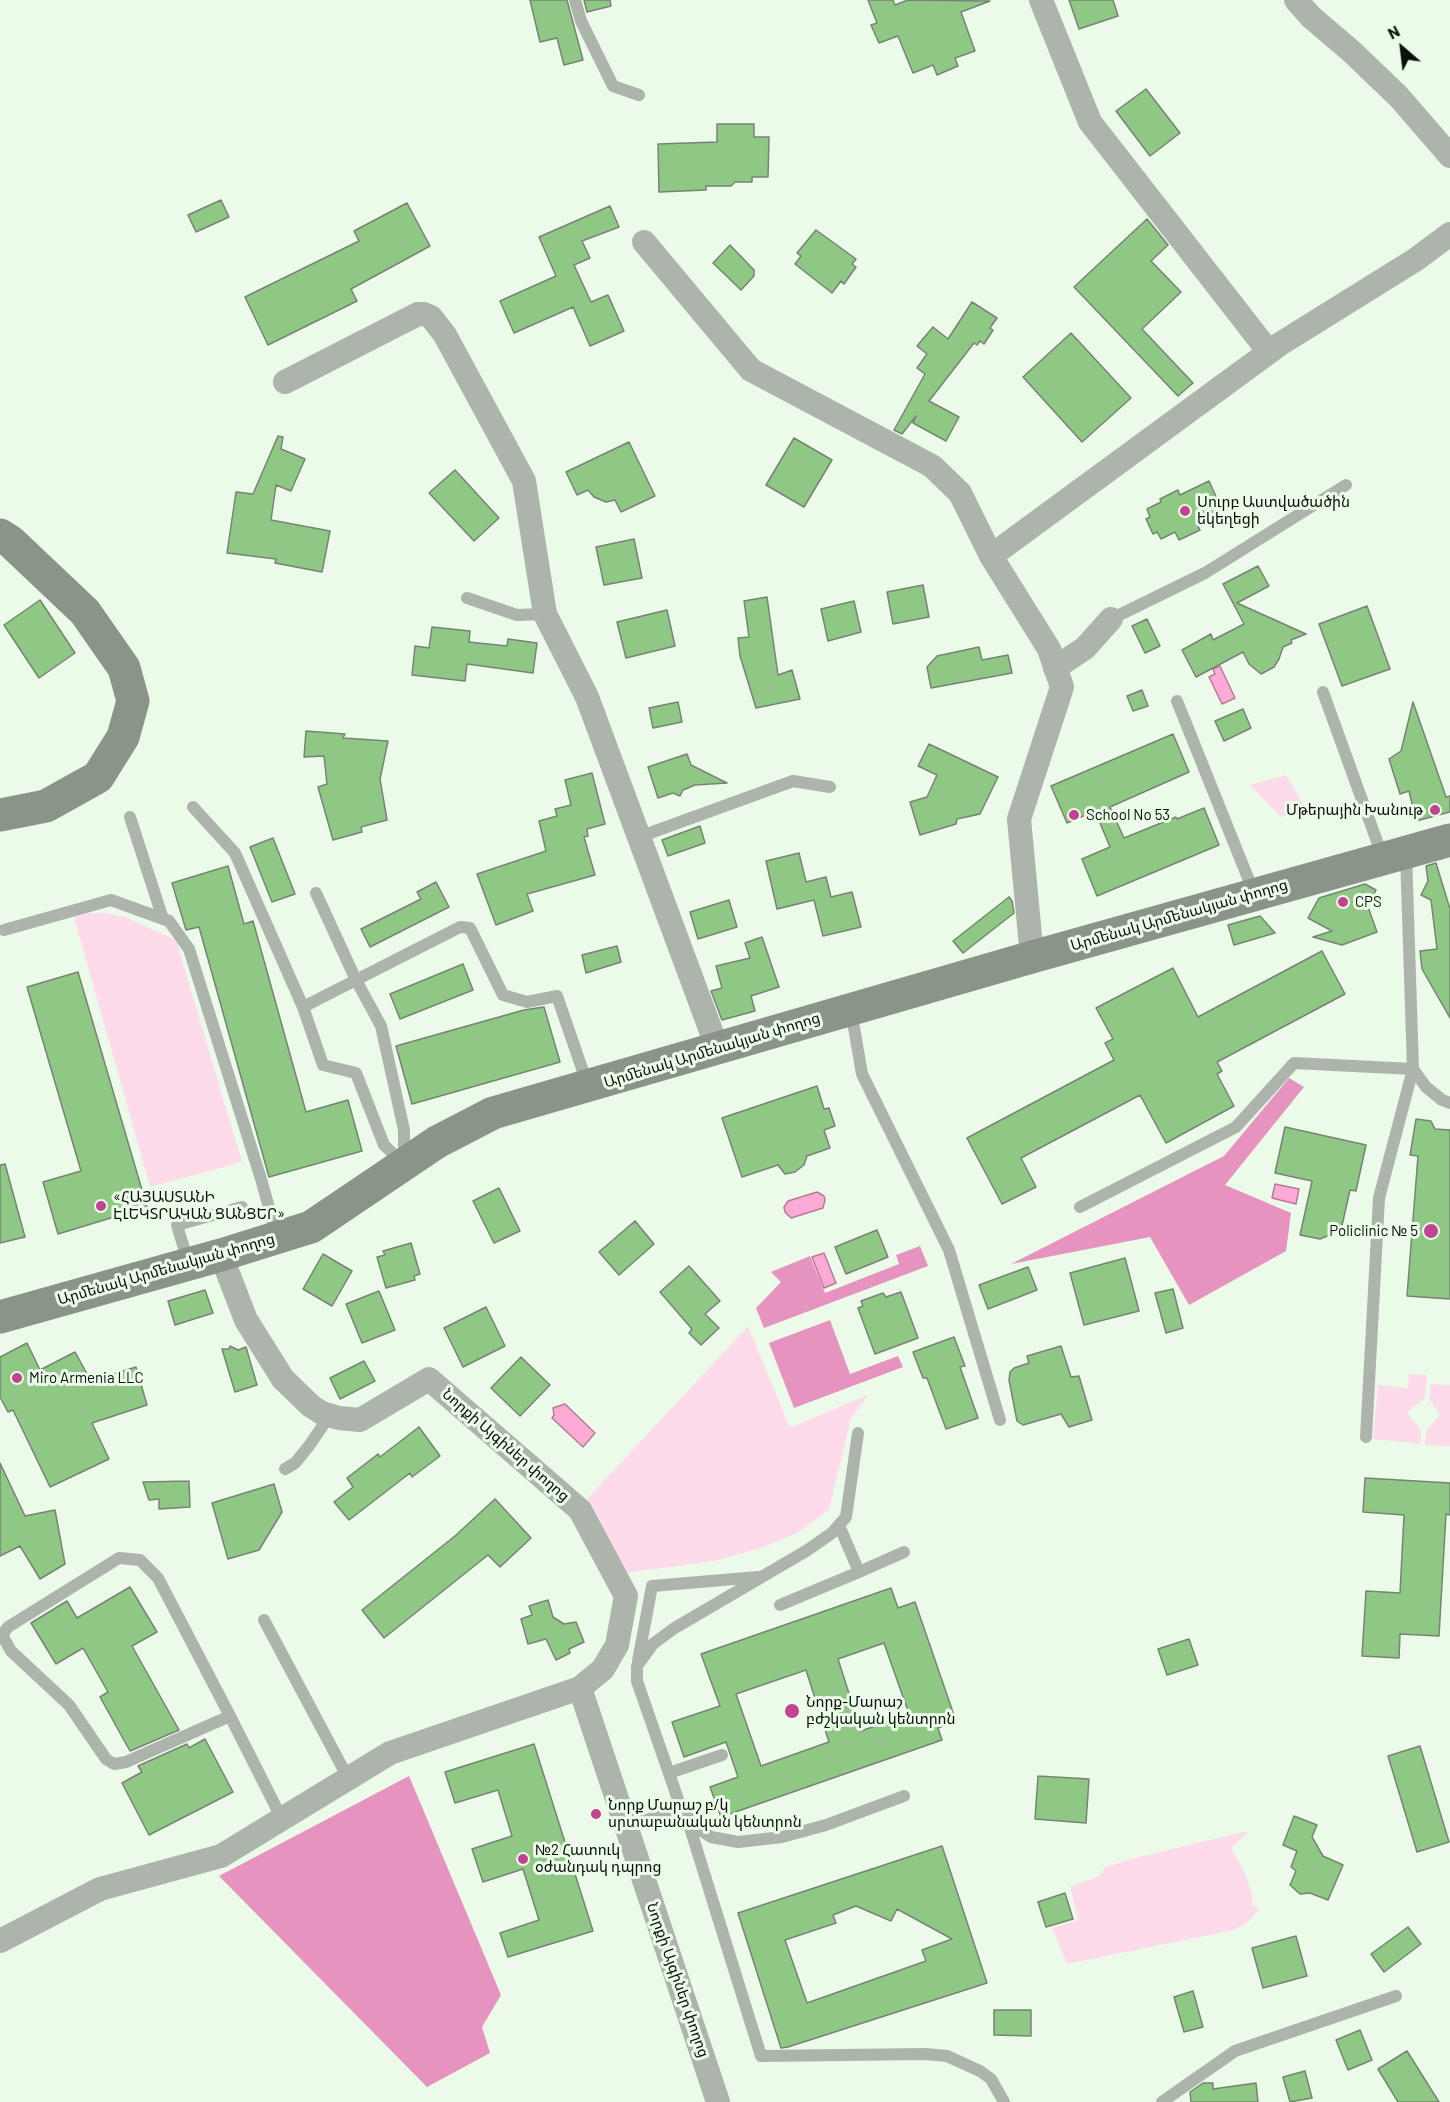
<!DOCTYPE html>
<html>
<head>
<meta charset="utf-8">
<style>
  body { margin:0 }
  #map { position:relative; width:1450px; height:2102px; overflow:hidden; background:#ebfae9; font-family:Barlow,sans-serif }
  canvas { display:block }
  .north { position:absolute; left:1372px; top:18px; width:60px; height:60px; -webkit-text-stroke:4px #ebfae9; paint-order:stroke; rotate:332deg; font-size:16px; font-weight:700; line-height:24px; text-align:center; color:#0c110b }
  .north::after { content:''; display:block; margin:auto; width:21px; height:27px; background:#0c110b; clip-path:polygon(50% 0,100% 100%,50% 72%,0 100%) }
</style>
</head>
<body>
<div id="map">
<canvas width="1450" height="2102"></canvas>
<div class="north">N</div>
</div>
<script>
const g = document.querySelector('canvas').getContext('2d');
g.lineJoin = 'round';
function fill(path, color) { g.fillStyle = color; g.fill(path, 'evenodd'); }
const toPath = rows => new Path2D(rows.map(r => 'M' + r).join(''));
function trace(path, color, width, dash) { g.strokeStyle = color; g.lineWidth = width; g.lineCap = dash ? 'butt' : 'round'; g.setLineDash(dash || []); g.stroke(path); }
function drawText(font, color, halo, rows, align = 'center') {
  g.font = font + ' Barlow,"Noto Sans Armenian",sans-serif'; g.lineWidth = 6; g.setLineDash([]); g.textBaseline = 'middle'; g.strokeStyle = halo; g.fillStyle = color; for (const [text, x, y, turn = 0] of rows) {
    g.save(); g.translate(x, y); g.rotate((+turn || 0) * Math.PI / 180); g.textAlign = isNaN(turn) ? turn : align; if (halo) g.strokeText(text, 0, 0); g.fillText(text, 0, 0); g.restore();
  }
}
const green = toPath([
  [1286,775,1307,810,1281,817,1250,785],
  [87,913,103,913,123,916,176,940,242,1162,150,1187,74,917],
  [748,1326,790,1428,869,1394,851,1418,829,1510,797,1533,761,1548,714,1561,625,1573,587,1499],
  [1409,1374,1427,1375,1425,1398,1407,1413,1421,1430,1420,1444,1373,1439,1378,1385,1408,1388],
  [1431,1384,1450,1385,1450,1446,1425,1445,1426,1431,1440,1415,1429,1399],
  [1243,1832,1248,1833,1231,1848,1244,1871,1251,1891,1253,1906,1257,1907,1258,1911,1247,1923,1234,1930,1067,1964,1052,1928,1078,1920,1070,1886,1095,1878,1102,1873,1104,1868,1127,1860]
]);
const forest = toPath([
  [1289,1078,1304,1087,1225,1185,1291,1213,1286,1251,1189,1305,1150,1237,1011,1264,1224,1156],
  [920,1246,928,1266,764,1328,756,1308,781,1282,771,1272,810,1256,825,1293,899,1264,896,1255],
  [830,1320,850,1374,898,1356,903,1367,794,1408,769,1343],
  [409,1776,501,1995,482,2027,490,2053,427,2087,219,1876]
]);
const water = toPath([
  [1220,666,1235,698,1222,704,1209,677,1215,674,1213,669,1220,666],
  [1275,1184,1299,1189,1296,1204,1272,1198,1275,1184],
  [817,1192,824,1196,825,1200,823,1208,791,1218,785,1212,784,1207,788,1201,817,1192],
  [824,1253,836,1283,824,1288,812,1257,824,1253],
  [565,1404,595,1433,583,1447,552,1418,554,1415,553,1408,565,1404]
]);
const building = toPath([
  [530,0,567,0,583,60,564,65,557,38,540,42,530,0],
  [584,0,610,0,611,6,587,12,584,0],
  [868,0,893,0,895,5,908,0,990,1,961,12,975,51,955,58,958,66,937,75,933,65,913,73,898,36,879,43,871,25,877,23,868,0],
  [1069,0,1113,0,1118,16,1079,29,1069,0],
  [1146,89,1180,133,1150,156,1116,111,1146,89],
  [717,124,754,124,754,137,769,137,768,177,752,177,752,182,735,182,731,186,706,186,706,190,659,192,658,144,717,142,717,124],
  [221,200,229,217,196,232,188,215,221,200],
  [407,203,430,246,351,289,357,301,268,345,245,297,359,241,354,231,407,203],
  [610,206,619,227,582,241,590,258,574,265,591,302,608,295,624,331,590,346,573,307,514,333,500,301,556,276,539,237,610,206],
  [1147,219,1168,245,1151,261,1181,292,1142,329,1193,383,1178,396,1074,287,1147,219],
  [816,230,856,259,852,264,856,267,844,284,841,281,832,293,795,264,801,256,797,253,816,230],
  [730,245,754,270,754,276,741,290,713,263,730,245],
  [972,302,997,318,990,328,993,330,984,344,980,341,977,345,974,343,929,401,959,417,946,441,913,423,916,416,902,434,894,430,925,374,917,368,927,354,917,346,933,327,948,339,972,302],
  [1071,333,1131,398,1082,442,1023,377,1071,333],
  [278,436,283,437,281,449,305,459,291,491,276,485,271,520,330,531,322,572,275,563,276,559,227,553,236,492,253,494,278,436],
  [794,438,832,460,804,507,766,485,794,438],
  [629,442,655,496,621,512,615,500,606,502,594,497,588,490,577,495,566,472,629,442],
  [455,470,499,518,474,541,429,493,455,470],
  [1209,481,1224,514,1198,526,1200,530,1179,540,1175,532,1161,539,1157,532,1153,534,1146,519,1150,517,1147,509,1161,502,1160,499,1178,490,1180,495,1209,481],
  [634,539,642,578,604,585,596,547,634,539],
  [1258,566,1269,586,1237,603,1306,634,1291,640,1292,643,1283,647,1279,659,1274,667,1261,674,1249,664,1243,652,1196,677,1182,650,1211,634,1213,640,1244,624,1223,584,1258,566],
  [923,585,929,617,893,624,887,592,923,585],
  [767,597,778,675,792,670,800,699,756,708,740,656,738,638,749,637,744,601,767,597],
  [40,600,75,653,39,678,4,625,40,600],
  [854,601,861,632,828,641,821,609,854,601],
  [1367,606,1390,669,1342,686,1319,624,1367,606],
  [667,610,675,646,626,658,617,622,667,610],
  [1147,619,1160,646,1145,653,1132,626,1147,619],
  [432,627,470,631,469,642,507,646,508,639,537,643,533,673,467,664,465,681,412,675,415,646,429,648,432,627],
  [979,647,982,660,1008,655,1012,673,931,688,927,667,937,656,979,647],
  [1142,690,1148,706,1133,711,1127,696,1142,690],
  [678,702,682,722,653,728,649,708,678,702],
  [1413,702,1446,797,1450,796,1450,812,1416,821,1409,791,1400,794,1389,759,1401,751,1413,702],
  [1243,709,1251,728,1224,741,1215,721,1243,709],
  [306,731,345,734,343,738,388,741,380,779,387,820,361,827,362,832,333,840,318,787,327,784,324,756,304,757,306,731],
  [1173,734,1189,772,1110,807,1124,838,1176,817,1177,819,1204,808,1219,845,1097,896,1082,859,1110,847,1095,811,1067,823,1051,786,1173,734],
  [929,744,998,777,980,814,957,819,956,824,920,835,910,802,927,797,937,775,918,766,929,744],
  [687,754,691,765,727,783,695,785,683,790,680,796,673,793,658,798,648,767,687,754],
  [592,773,605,824,587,829,588,836,584,837,595,875,527,894,533,911,496,925,477,874,546,851,539,821,557,816,555,809,571,805,565,780,592,773],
  [700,826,705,843,668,856,662,840,700,826],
  [273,838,295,894,272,902,250,847,273,838],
  [799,853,806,882,826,877,831,897,852,892,861,927,823,936,814,900,777,909,766,861,799,853],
  [1436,863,1450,909,1450,1018,1422,969,1420,951,1437,949,1431,900,1421,895,1428,881,1426,866,1436,863],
  [228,866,244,924,253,921,306,1112,348,1100,362,1151,269,1177,199,927,186,930,172,883,228,866],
  [436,882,449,907,370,947,361,929,421,899,417,892,436,882],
  [1365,884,1376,890,1368,907,1377,932,1342,945,1313,937,1332,931,1308,918,1319,898,1365,884],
  [1009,897,1012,901,1014,913,963,953,953,941,1009,897],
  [729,900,737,927,698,939,690,912,729,900],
  [1260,916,1275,933,1234,945,1228,925,1260,916],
  [762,937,779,987,751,996,755,1011,722,1020,711,991,722,988,716,966,750,958,745,943,762,937],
  [617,946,621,962,586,973,582,955,617,946],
  [1322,951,1345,994,1217,1062,1222,1071,1217,1074,1234,1106,1166,1143,1140,1095,1021,1158,1036,1187,1002,1204,967,1138,1114,1060,1105,1043,1113,1039,1096,1008,1173,968,1198,1017,1322,951],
  [463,964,473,990,400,1019,390,994,463,964],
  [78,972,147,1207,58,1234,43,1182,81,1171,27,987,78,972],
  [544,1007,560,1062,412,1104,396,1046,524,1010,544,1007],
  [817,1086,824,1109,829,1108,835,1126,824,1130,830,1148,807,1156,804,1165,795,1172,785,1174,778,1165,742,1177,722,1118,817,1086],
  [1416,1119,1431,1121,1435,1129,1450,1130,1450,1299,1407,1296,1418,1156,1410,1155,1416,1119],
  [1285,1127,1366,1145,1356,1191,1350,1190,1341,1230,1320,1239,1300,1235,1312,1181,1275,1173,1285,1127],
  [5,1164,25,1237,0,1243,0,1165,5,1164],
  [499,1188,520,1231,494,1243,473,1201,499,1188],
  [635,1221,654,1244,619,1275,599,1252,635,1221],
  [877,1230,888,1257,846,1274,835,1247,877,1230],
  [411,1243,420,1274,414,1276,415,1280,386,1288,377,1257,385,1255,383,1251,411,1243],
  [323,1254,352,1271,332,1306,303,1289,323,1254],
  [1125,1258,1139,1311,1084,1325,1070,1273,1125,1258],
  [689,1266,720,1301,705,1314,719,1328,701,1345,689,1333,692,1329,660,1292,689,1266],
  [1028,1267,1037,1290,988,1309,979,1285,1028,1267],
  [1173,1289,1183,1328,1166,1333,1155,1293,1173,1289],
  [205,1290,213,1313,175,1325,168,1301,205,1290],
  [379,1291,395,1330,362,1343,346,1304,379,1291],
  [901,1292,918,1338,875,1354,858,1308,863,1306,861,1301,883,1293,886,1297,901,1292],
  [486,1307,505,1346,463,1367,444,1328,486,1307],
  [954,1337,965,1366,960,1367,978,1418,946,1429,927,1378,923,1378,913,1352,954,1337],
  [27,1343,40,1370,75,1352,91,1381,136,1367,147,1405,92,1423,109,1459,50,1487,13,1410,8,1412,0,1397,0,1357,27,1343],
  [230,1346,238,1350,246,1347,257,1385,235,1392,222,1349,229,1349,230,1346],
  [1061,1346,1071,1377,1079,1376,1092,1420,1069,1427,1061,1414,1023,1425,1017,1421,1009,1380,1010,1372,1014,1368,1029,1363,1027,1356,1061,1346],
  [521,1357,550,1385,520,1416,491,1388,521,1357],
  [364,1361,375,1381,340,1399,330,1378,364,1361],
  [419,1427,440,1456,412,1477,410,1473,349,1520,334,1502,353,1487,347,1478,378,1454,380,1457,419,1427],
  [0,1463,25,1516,55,1510,65,1564,40,1579,20,1546,0,1556,0,1463],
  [1365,1478,1450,1483,1450,1515,1446,1514,1439,1636,1400,1634,1399,1658,1362,1656,1366,1591,1400,1593,1404,1515,1363,1512,1365,1478],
  [189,1481,190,1507,159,1509,159,1499,149,1500,143,1482,189,1481],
  [274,1484,282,1512,259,1550,228,1559,212,1503,274,1484],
  [495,1499,531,1538,500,1567,488,1555,384,1638,362,1610,455,1536,495,1499],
  [130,1587,157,1632,132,1646,179,1730,130,1751,100,1697,108,1692,83,1648,56,1664,31,1623,67,1601,77,1618,130,1587],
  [891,1588,898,1608,915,1602,956,1721,938,1728,942,1740,721,1817,710,1787,738,1777,726,1742,684,1757,672,1722,720,1706,701,1654,891,1588],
  [884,1643,909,1714,861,1731,838,1659,884,1643],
  [806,1670,829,1742,761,1766,736,1694,806,1670],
  [548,1600,553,1617,564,1624,576,1622,584,1642,569,1649,570,1653,556,1660,546,1639,528,1644,521,1619,532,1615,529,1606,548,1600],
  [1189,1639,1198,1665,1167,1675,1158,1649,1189,1639],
  [205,1739,233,1792,149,1835,122,1783,142,1772,138,1766,187,1744,189,1748,205,1739],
  [534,1744,593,1931,508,1957,500,1933,539,1920,523,1869,483,1882,472,1849,512,1836,498,1790,455,1803,445,1772,534,1744],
  [1420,1746,1449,1842,1417,1852,1388,1756,1420,1746],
  [1038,1776,1089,1779,1086,1823,1035,1819,1038,1776],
  [1294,1816,1317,1825,1312,1837,1323,1856,1343,1865,1328,1900,1310,1893,1300,1894,1290,1885,1296,1871,1291,1867,1297,1851,1283,1845,1294,1816],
  [942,1846,987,1983,788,2047,781,2048,738,1913,942,1846],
  [856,1906,891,1921,897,1909,952,1939,922,1950,926,1961,807,2003,785,1940,836,1923,833,1915,856,1906],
  [1065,1893,1073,1919,1046,1927,1038,1902,1065,1893],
  [1408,1927,1421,1944,1384,1972,1371,1954,1408,1927],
  [1296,1936,1307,1976,1263,1988,1252,1948,1296,1936],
  [1193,1991,1203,2027,1184,2032,1174,1997,1193,1991],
  [994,2010,1031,2010,1031,2036,994,2035,994,2010],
  [1360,2030,1372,2060,1348,2070,1336,2040,1360,2030],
  [1407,2051,1439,2102,1398,2102,1378,2069,1407,2051],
  [1305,2071,1312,2098,1290,2102,1283,2077,1305,2071],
  [1203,2083,1213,2083,1213,2089,1256,2083,1258,2102,1191,2102,1190,2092,1203,2083]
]);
const lane = toPath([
  [575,0,581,21,613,86,639,95],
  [467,598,517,615,545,614],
  [1111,619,1205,573,1346,485],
  [1323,692,1383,858],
  [1177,701,1254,893],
  [193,807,235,853,303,1007,323,1065,356,1073,384,1145,403,1163],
  [130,817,163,919],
  [639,837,793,781,830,787],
  [316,893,356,980,381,1026,404,1130,404,1159],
  [4,930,111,900,169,921,189,949,261,1179,277,1236],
  [303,1007,460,927,470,928,503,995,527,1002,557,996,587,1083],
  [851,1010,862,1074,949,1250,1000,1420],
  [1080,1207,1236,1127,1294,1063,1413,1069,1426,1087,1442,1100,1450,1103],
  [188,1262,177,1225,242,1207],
  [858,1433,846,1517,832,1533,806,1551,673,1629,653,1644,637,1666,637,1681,681,1808,698,1828,711,1837,738,1842,782,1837,826,1825,904,1796],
  [1366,1437,1379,1198,1413,1069,1406,854],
  [285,1469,295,1463,309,1446,330,1415],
  [859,1572,904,1552],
  [780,1605,859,1572,839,1525],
  [264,1620,348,1778],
  [638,1661,652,1586,758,1577],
  [230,1716,126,1762,114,1764,106,1759,69,1705,11,1651,2,1635,8,1627,119,1558,140,1560,158,1578,230,1716,282,1819],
  [669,1773,722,1755],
  [687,1818,761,2056,926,2054,947,2056,980,2071,991,2079,1004,2102],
  [626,1827,681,1808],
  [1162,2102,1235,2051,1396,1996]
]);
const street = toPath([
  [1041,0,1090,122,1269,352],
  [1296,0,1311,17,1351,51,1399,97,1450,156],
  [644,242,751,370,932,466,960,493,991,556,1049,649,1062,687,1019,819,1032,957],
  [285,382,418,314,424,314,431,317,445,335,524,481,545,614,587,697,717,1047],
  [991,556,1280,344,1415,260,1450,234],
  [1055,668,1085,648,1111,619],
  [580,1688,718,2102],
  [0,1941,100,1889,221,1856,390,1753,580,1688,603,1669,617,1645,626,1596,580,1510,429,1379,360,1420,339,1418,322,1413,311,1406,283,1379,246,1320,221,1255]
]);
const secondary = toPath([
  [0,535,11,542,85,612,124,668,133,701,123,737,98,777,46,806,0,815],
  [0,1317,221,1255,311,1227,437,1142,493,1113,1032,957,1450,840]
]);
const markers = [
  [1185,511,6,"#c2438f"],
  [1435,810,6,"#c2438f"],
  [1074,815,6,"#c2438f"],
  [1343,902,6,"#c2438f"],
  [101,1206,6,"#c2438f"],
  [1431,1231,8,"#c2438f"],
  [17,1378,6,"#c2438f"],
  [792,1711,8,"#c2438f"],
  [596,1814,6,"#c2438f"],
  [523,1859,6,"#c2438f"]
];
const poiNames = [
  ["Սուրբ Աստվածածին",1197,502],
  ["եկեղեցի",1197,519],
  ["Մթերային Խանութ",1423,810,"right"],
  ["School No 53",1086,815],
  ["CPS",1355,902],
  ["«ՀԱՅԱՍՏԱՆԻ",113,1197],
  ["ԷԼԵԿՏՐԱԿԱՆ ՑԱՆՑԵՐ»",113,1214],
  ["Policlinic № 5",1418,1231,"right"],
  ["Miro Armenia LLC",29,1378],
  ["Նորք-Մարաշ",806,1702],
  ["բժշկական կենտրոն",806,1719],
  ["Նորք Մարաշ բ/կ",608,1805],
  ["սրտաբանական կենտրոն",608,1822],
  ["№2 Հատուկ",535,1850],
  ["օժանդակ դպրոց",535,1867]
];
const streetNames = [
  ["Արմենակ Արմենակյան փողոց",1179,915,-16],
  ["Արմենակ Արմենակյան փողոց",712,1050,-17],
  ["Արմենակ Արմենակյան փողոց",166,1269,-16],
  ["Նորքի Այգիներ փողոց",506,1445,41],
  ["Նորքի Այգիներ փողոց",678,1980,71]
];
fill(green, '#fddbeb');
fill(forest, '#e694bf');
fill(water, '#feaad6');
trace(water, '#b57c99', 1.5);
fill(building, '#8ec884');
trace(building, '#778475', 1.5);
trace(lane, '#adb4ac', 12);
trace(street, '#adb4ac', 24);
trace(secondary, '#8b9489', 33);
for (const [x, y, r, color] of markers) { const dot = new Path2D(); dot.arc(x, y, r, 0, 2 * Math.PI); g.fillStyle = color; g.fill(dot); trace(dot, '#ebfae9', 2); }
drawText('15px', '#0c110b', '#ebfae9', poiNames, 'left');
drawText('15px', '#0c110b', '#ebfae9', streetNames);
</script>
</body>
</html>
